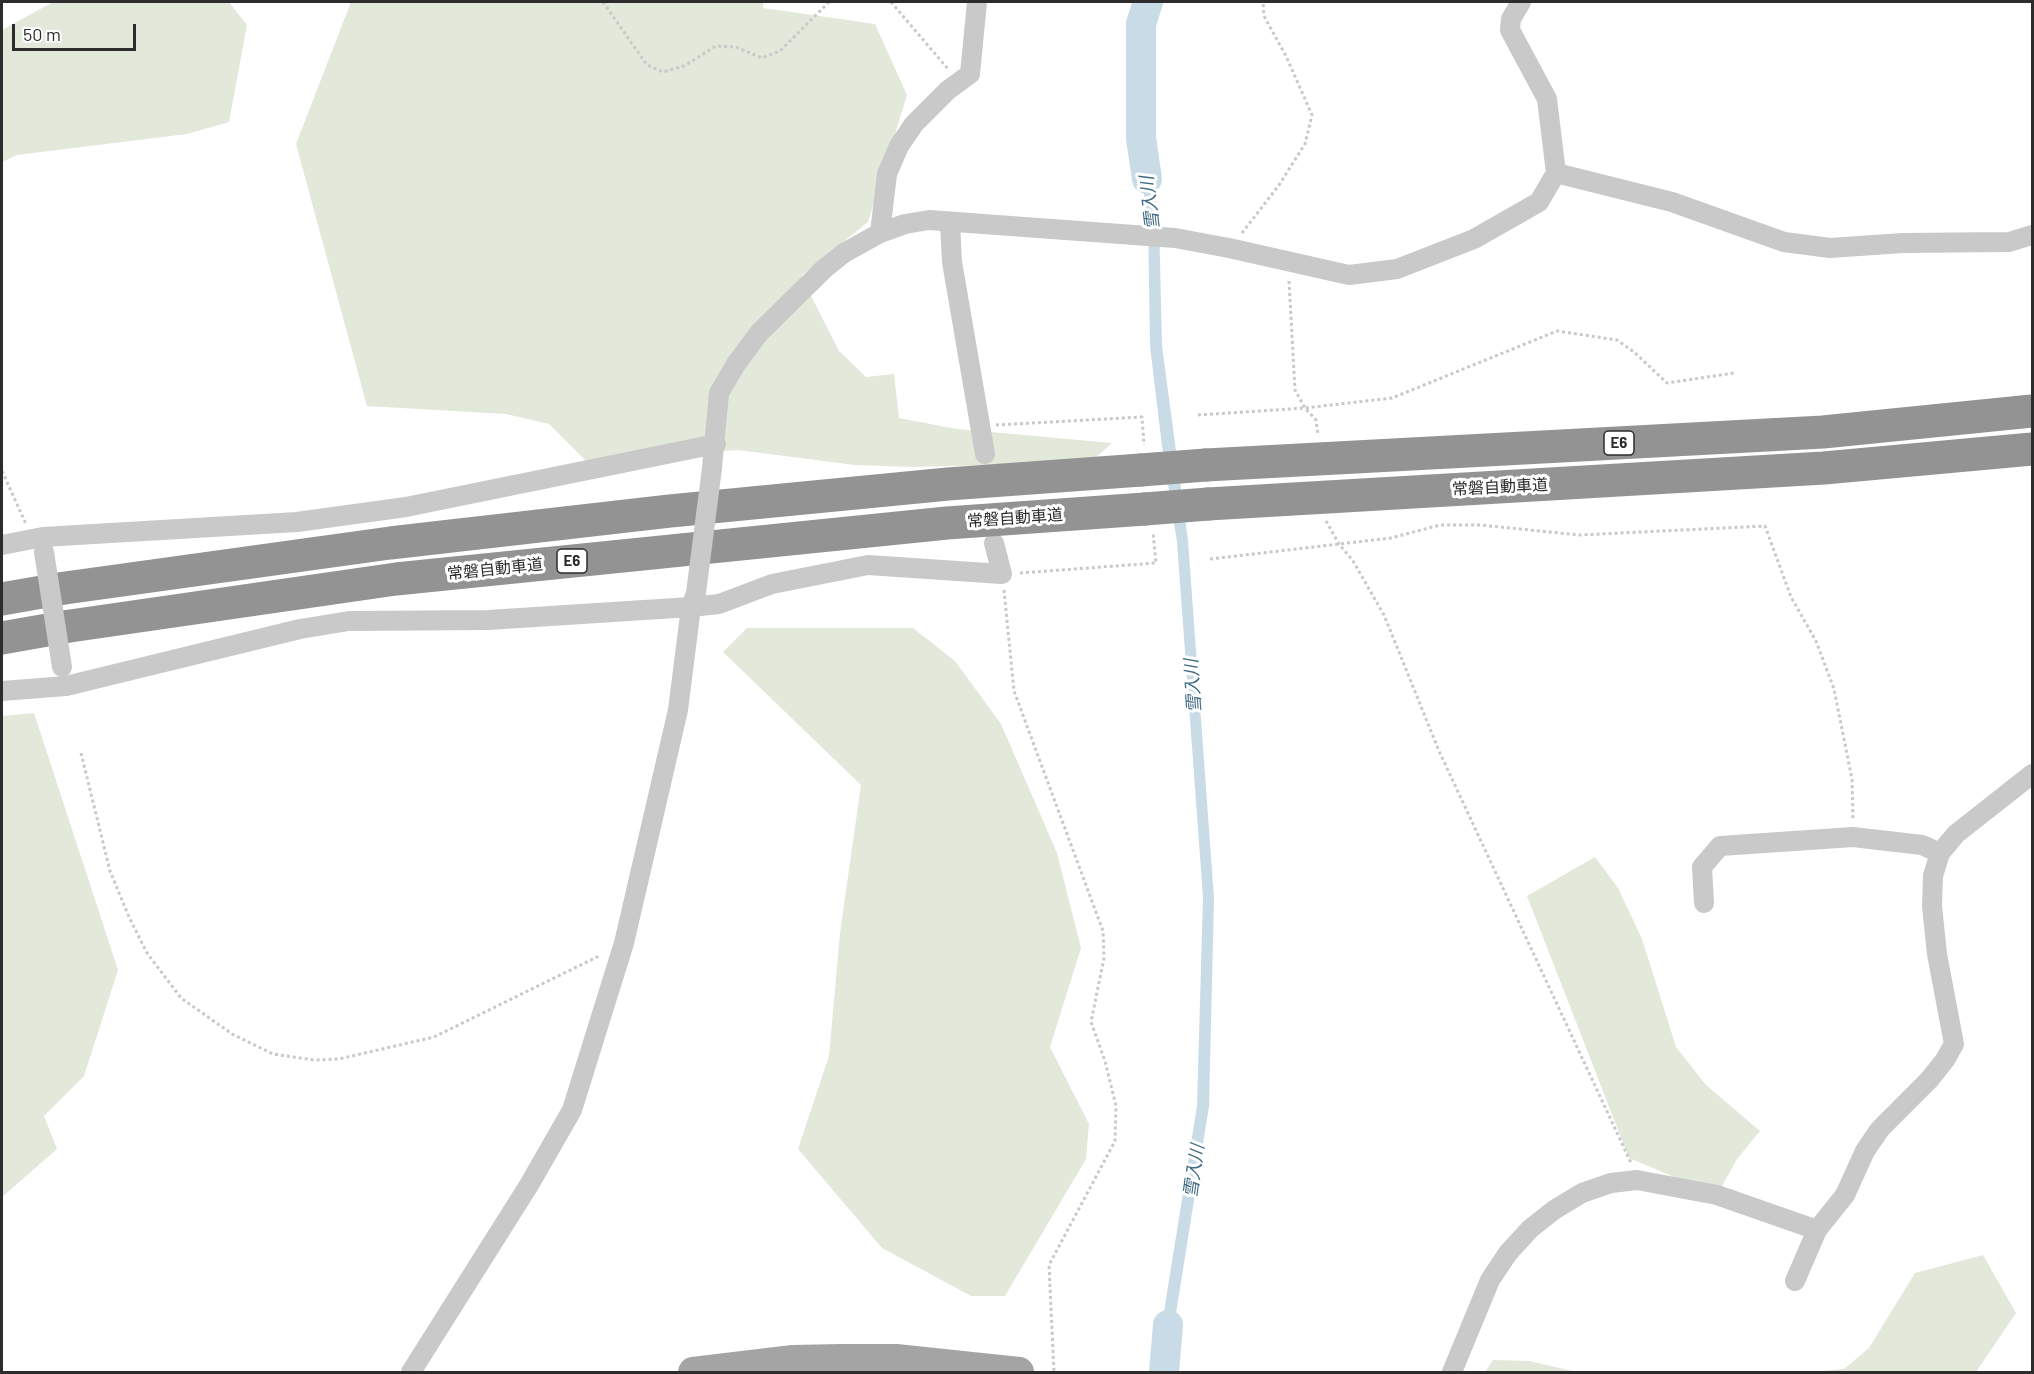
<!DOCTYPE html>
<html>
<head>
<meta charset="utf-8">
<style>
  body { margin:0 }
  #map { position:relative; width:2034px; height:1374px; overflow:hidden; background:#fff; font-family:Barlow,sans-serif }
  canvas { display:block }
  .frame { position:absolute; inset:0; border:3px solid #2c2c2c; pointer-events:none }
  .scale { position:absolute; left:12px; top:24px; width:124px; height:27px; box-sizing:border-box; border:3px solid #2c2c2c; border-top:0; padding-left:8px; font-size:18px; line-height:21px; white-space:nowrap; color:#2c2c2c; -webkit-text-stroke:4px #fff; paint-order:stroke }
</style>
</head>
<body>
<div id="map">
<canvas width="2034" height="1374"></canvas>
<div class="frame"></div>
<div class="scale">50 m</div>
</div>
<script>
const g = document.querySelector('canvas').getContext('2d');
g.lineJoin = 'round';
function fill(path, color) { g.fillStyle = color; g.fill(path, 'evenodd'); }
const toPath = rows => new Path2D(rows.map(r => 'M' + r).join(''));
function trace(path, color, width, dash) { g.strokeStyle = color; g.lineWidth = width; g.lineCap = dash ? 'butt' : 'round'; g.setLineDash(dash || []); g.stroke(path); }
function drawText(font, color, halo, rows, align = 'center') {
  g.font = font + ' Barlow,"Noto Sans JP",sans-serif'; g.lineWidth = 6; g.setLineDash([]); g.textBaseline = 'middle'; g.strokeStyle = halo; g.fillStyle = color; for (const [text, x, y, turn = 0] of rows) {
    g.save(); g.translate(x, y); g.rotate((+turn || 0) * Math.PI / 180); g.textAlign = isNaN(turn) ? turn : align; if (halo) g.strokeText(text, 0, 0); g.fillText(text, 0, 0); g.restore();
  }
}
const green = toPath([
  [53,2,229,2,247,25,229,122,187,134,17,155,2,162,2,30],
  [351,2,764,2,763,8,875,24,907,95,868,222,801,276,839,351,866,377,894,374,899,418,957,429,1112,443,1091,462,914,467,855,465,738,450,585,460,549,424,506,414,367,406,296,144],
  [747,628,913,628,955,661,1001,724,1057,853,1081,948,1050,1047,1089,1124,1086,1159,1005,1296,971,1296,882,1248,798,1149,829,1056,840,933,861,785,723,652],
  [34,713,118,970,84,1076,44,1116,57,1149,2,1197,2,716],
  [1595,857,1618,888,1642,939,1676,1047,1706,1085,1760,1131,1737,1159,1717,1195,1629,1158,1527,896],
  [1983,1255,2016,1313,1976,1372,1808,1372,1844,1369,1869,1348,1915,1273],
  [1493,1360,1529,1361,1577,1372,1485,1372]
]);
const water = toPath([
  [1135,138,1146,138,1159,220,1162,346,1188,541,1214,898,1209,1106,1174,1326,1171,1367,1159,1365,1162,1324,1197,1106,1203,897,1177,542,1162,446,1150,346,1148,219]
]);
const river = toPath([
  [1147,179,1141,138,1141,24,1148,2],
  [1164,1372,1168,1325]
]);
const path = toPath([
  [603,2,647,65,663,72,684,66,716,46,736,47,762,58,780,51,829,2],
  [891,2,948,69],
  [1242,233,1279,185,1305,144,1312,115,1286,56,1264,16,1263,2],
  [1289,281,1295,390,1305,408,1316,420,1318,434],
  [1198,415,1305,408,1392,398,1557,331,1617,340,1634,352,1667,383,1734,373],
  [996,425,1142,417,1144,445],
  [2,471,26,524],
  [1326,521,1339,544,1353,561,1384,615,1439,751,1632,1165],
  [1210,559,1391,538,1440,525,1480,525,1579,535,1765,526,1791,597,1816,641,1834,689,1852,779,1853,820],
  [1020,573,1156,563,1153,532],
  [1004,590,1014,691,1103,931,1104,958,1091,1022,1105,1061,1116,1106,1115,1141,1049,1265,1054,1372],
  [81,753,110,871,129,917,147,953,181,998,232,1034,273,1054,314,1060,339,1059,434,1037,601,955]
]);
const minor = toPath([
  [1556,173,1672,202,1784,242,1830,248,1903,243,2009,242,2032,235],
  [950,222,952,262,985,454],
  [880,233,887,174,899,146,914,124,948,90,970,74,977,2],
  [712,468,719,393,736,364,759,333,824,269,844,253,880,233,905,224,929,220,1175,238,1229,248,1349,275,1397,269,1474,239,1539,202,1556,173,1547,99,1510,30,1511,19,1521,2],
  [2,545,43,537,297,522,406,507,716,444],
  [2,691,66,686,300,629,349,621,488,620,691,607,719,604,772,584,868,565,1002,574,994,543],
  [1704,903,1702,867,1720,846,1853,837,1922,845,1940,853],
  [1795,1281,1817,1230,1845,1195,1865,1151,1880,1129,1929,1080,1945,1060,1954,1044,1937,954,1932,906,1933,876,1940,853,1956,834,2032,774],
  [411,1372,529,1185,572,1110,624,943,678,710,691,607,695,596],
  [1452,1372,1490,1280,1508,1253,1530,1229,1554,1210,1582,1193,1611,1183,1637,1180,1717,1195,1817,1230]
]);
const primary = toPath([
  [693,1372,793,1360,841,1359,896,1359,1019,1372]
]);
const motorway = toPath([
  [1206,465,1823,432,2032,411],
  [1208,504,1824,468,2032,449],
  [2,599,65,588,390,543,670,511,948,484,1141,470],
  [2,638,70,626,396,579,947,523,1145,509]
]);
const minorBridge = toPath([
  [44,552,62,667],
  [696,593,712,468]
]);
const motorwayBridge = toPath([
  [1141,470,1206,465],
  [1145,509,1208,504]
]);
const shields = [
  [1619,443,30],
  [572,561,30]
];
const shieldNames = [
  ["E6",1619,443],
  ["E6",572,561]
];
const streetNames = [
  ["常磐自動車道",1500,487,-3],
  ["常磐自動車道",1015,518,-4],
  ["常磐自動車道",495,569,-6]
];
const waterNames = [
  ["雪入川",1150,203,-97],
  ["雪入川",1193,686,-94],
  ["雪入川",1194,1171,-82]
];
fill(green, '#e2e8da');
fill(water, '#c8dbe7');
trace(river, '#c8dbe7', 30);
trace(path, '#c9c9c9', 3, [3, 3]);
trace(minor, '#c9c9c9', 20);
trace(primary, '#a4a4a4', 30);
trace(motorway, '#939393', 33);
trace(minorBridge, '#c9c9c9', 20);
trace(motorwayBridge, '#939393', 33);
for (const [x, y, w] of shields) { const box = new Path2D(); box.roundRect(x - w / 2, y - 12, w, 24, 4.5); g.fillStyle = '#fff'; g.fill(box); trace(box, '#2c2c2c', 1.5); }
drawText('bold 15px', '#2c2c2c', null, shieldNames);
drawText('16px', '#2c2c2c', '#fff', streetNames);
drawText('italic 18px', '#426d85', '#fff', waterNames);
</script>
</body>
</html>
